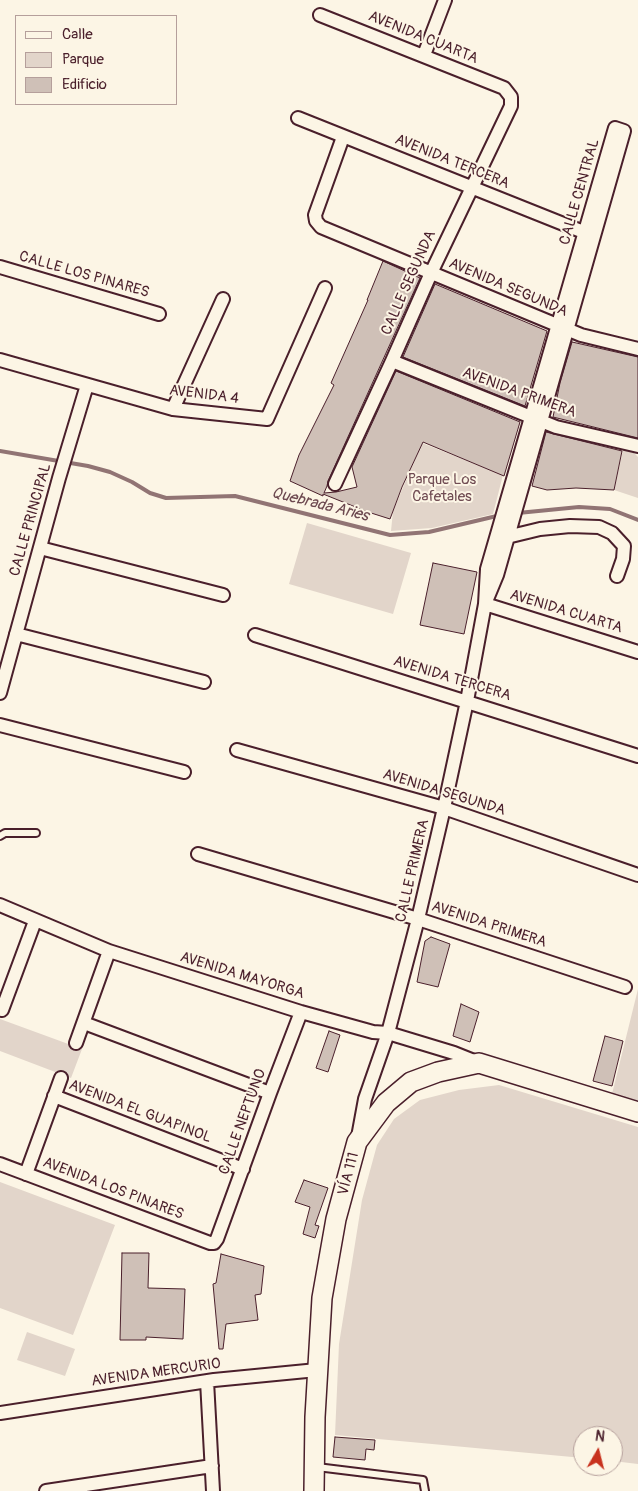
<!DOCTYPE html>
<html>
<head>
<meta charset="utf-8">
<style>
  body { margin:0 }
  #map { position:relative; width:638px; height:1491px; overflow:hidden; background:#fcf5e5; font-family:Pangolin,sans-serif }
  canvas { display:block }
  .legend { position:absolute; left:15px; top:15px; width:162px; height:90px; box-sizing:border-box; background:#fcf5e5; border:1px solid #b59f9b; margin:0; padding:6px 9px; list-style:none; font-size:15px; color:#4a1f2b }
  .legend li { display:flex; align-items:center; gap:10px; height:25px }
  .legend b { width:25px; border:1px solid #b59f9b }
  .north { position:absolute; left:573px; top:1426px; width:50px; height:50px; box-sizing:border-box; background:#fcf5e5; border:1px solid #b59f9b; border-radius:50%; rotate:8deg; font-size:14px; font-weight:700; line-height:20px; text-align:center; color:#4a1f2b }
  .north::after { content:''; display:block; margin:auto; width:18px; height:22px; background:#c8321e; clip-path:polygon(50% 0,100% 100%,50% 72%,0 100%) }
</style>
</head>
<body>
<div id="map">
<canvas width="638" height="1491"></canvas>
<ul class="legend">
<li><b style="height:6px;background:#fcf5e5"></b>Calle</li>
<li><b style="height:14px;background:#e2d5ca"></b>Parque</li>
<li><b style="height:14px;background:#cfc0b7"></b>Edificio</li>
</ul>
<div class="north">N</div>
</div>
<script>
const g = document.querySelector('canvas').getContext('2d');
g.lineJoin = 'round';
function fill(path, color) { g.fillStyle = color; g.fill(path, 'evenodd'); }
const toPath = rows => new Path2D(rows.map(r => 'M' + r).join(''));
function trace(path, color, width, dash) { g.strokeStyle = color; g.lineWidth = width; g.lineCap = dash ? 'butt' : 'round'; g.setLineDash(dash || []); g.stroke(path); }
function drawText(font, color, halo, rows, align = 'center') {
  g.font = font + ' Pangolin,sans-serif'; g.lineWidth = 4; g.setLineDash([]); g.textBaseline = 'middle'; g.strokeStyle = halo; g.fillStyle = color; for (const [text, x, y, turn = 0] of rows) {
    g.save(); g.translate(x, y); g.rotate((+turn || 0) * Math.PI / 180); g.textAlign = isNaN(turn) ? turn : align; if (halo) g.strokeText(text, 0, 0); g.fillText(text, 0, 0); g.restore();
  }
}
const green = toPath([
  [422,443,503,475,493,514,432,528,391,531,393,511],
  [623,450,634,453,638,457,638,498,614,490],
  [307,523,411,553,393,614,289,584],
  [638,989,638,1104,612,1094],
  [0,1019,82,1049,71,1078,0,1051],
  [499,1085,638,1127,638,1464,613,1461,613,1436,583,1436,583,1458,335,1435,339,1344,362,1200,377,1145,394,1119,420,1100,459,1090],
  [0,1182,115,1225,73,1335,0,1308],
  [27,1332,75,1349,65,1376,17,1360]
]);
const stream = toPath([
  [0,451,88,466,110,472,132,482,150,493,166,498,235,496,390,535,429,532,501,515],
  [518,513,579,507,610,509,638,520]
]);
const building = toPath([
  [383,261,420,278,328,481,327,486,324,493,336,492,357,487,352,467,396,371,520,422,504,476,423,442,402,487,390,519,368,512,323,494,323,496,290,481,299,455,334,385,331,383,368,300,367,300,383,261],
  [435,284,547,331,525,406,403,357,435,284],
  [572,342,638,357,638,438,553,417,560,383,572,342],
  [546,432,622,451,614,490,576,488,547,490,532,486,546,432],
  [433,563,477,572,464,634,420,625,433,563],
  [431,937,450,944,438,987,417,982,425,941,431,937],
  [461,1004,479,1012,470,1042,453,1036,461,1004],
  [329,1031,340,1035,328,1072,316,1068,329,1031],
  [605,1036,623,1041,612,1086,593,1081,605,1036],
  [304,1180,328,1188,315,1225,319,1226,315,1238,303,1234,310,1207,295,1202,304,1180],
  [122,1253,149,1253,148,1288,185,1289,183,1339,146,1337,146,1340,120,1340,122,1253],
  [221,1254,264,1266,261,1294,255,1295,258,1320,226,1324,223,1349,219,1349,213,1284,216,1283,221,1254],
  [335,1437,375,1440,374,1450,366,1449,365,1460,333,1457,335,1437]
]);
const service = toPath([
  [0,836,5,833,36,833],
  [317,1467,423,1480,425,1491]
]);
const minor = toPath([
  [320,15,504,88,511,97,511,106,431,273,392,361,335,484],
  [424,55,445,0],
  [298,118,591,235],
  [343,137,315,215,316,221,321,227,581,335,638,349],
  [0,267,159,314],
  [0,360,173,409,267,419,325,288],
  [392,361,556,427,638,446],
  [173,409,223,299],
  [507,537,540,529,570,526,599,527,612,533,624,546,623,559,617,576],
  [40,548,223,595],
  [485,604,638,652],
  [16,634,204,682],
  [255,635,638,756],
  [0,693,59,478,87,385],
  [0,725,184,772],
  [237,750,444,808,638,875],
  [198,854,418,919,625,987],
  [0,905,109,951,301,1012,373,1032,388,1033,454,1053,479,1063],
  [2,1010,35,921],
  [84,1023,270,1093],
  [76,1043,109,951],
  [54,1096,243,1169],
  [358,1137,365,1099,388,1033,418,919,444,808,467,701,485,604,487,569,615,128,624,131,497,575,485,604],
  [0,1164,210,1243,214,1243,217,1239,270,1093,301,1012],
  [26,1174,61,1078],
  [207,1381,213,1491],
  [0,1413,214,1380,317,1370],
  [46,1491,212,1466]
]);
const secondary = toPath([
  [314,1491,315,1417,322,1298,336,1219,357,1142,386,1103,411,1082,438,1072,479,1063,638,1112]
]);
const streetNames = [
  ["AVENIDA CUARTA",423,38,22],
  ["AVENIDA TERCERA",452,162,22],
  ["CALLE CENTRAL",580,192,-74],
  ["CALLE LOS PINARES",84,275,16],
  ["CALLE SEGUNDA",409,283,-66],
  ["AVENIDA SEGUNDA",508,288,23],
  ["AVENIDA PRIMERA",519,393,20],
  ["AVENIDA 4",204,395,7],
  ["CALLE PRINCIPAL",31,520,-74],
  ["AVENIDA CUARTA",566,612,17],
  ["AVENIDA TERCERA",452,679,17],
  ["AVENIDA SEGUNDA",444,793,17],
  ["CALLE PRIMERA",413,871,-77],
  ["AVENIDA PRIMERA",489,925,18],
  ["AVENIDA MAYORGA",242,976,17],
  ["AVENIDA EL GUAPINOL",140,1112,21],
  ["CALLE NEPTUNO",243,1122,-70],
  ["VÍA 111",349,1174,-75],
  ["AVENIDA LOS PINARES",113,1189,21],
  ["AVENIDA MERCURIO",156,1373,-8]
];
const parkNames = [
  ["Parque Los",442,480],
  ["Cafetales",442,497]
];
const waterNames = [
  ["Quebrada Aries",320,505,14]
];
fill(green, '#e2d5ca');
trace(stream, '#917474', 4);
fill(building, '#cfc0b7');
trace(building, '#4a1f2b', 1);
trace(service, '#4a1f2b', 10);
trace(minor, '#4a1f2b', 16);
trace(secondary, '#4a1f2b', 22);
trace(service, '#fcf5e5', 6);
trace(minor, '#fcf5e5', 12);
trace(secondary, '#fcf5e5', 19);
drawText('15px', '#4a1f2b', '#fcf5e5', streetNames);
drawText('15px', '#704c53', '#fcf5e5', parkNames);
drawText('italic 16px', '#6d4950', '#fcf5e5', waterNames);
</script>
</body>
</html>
